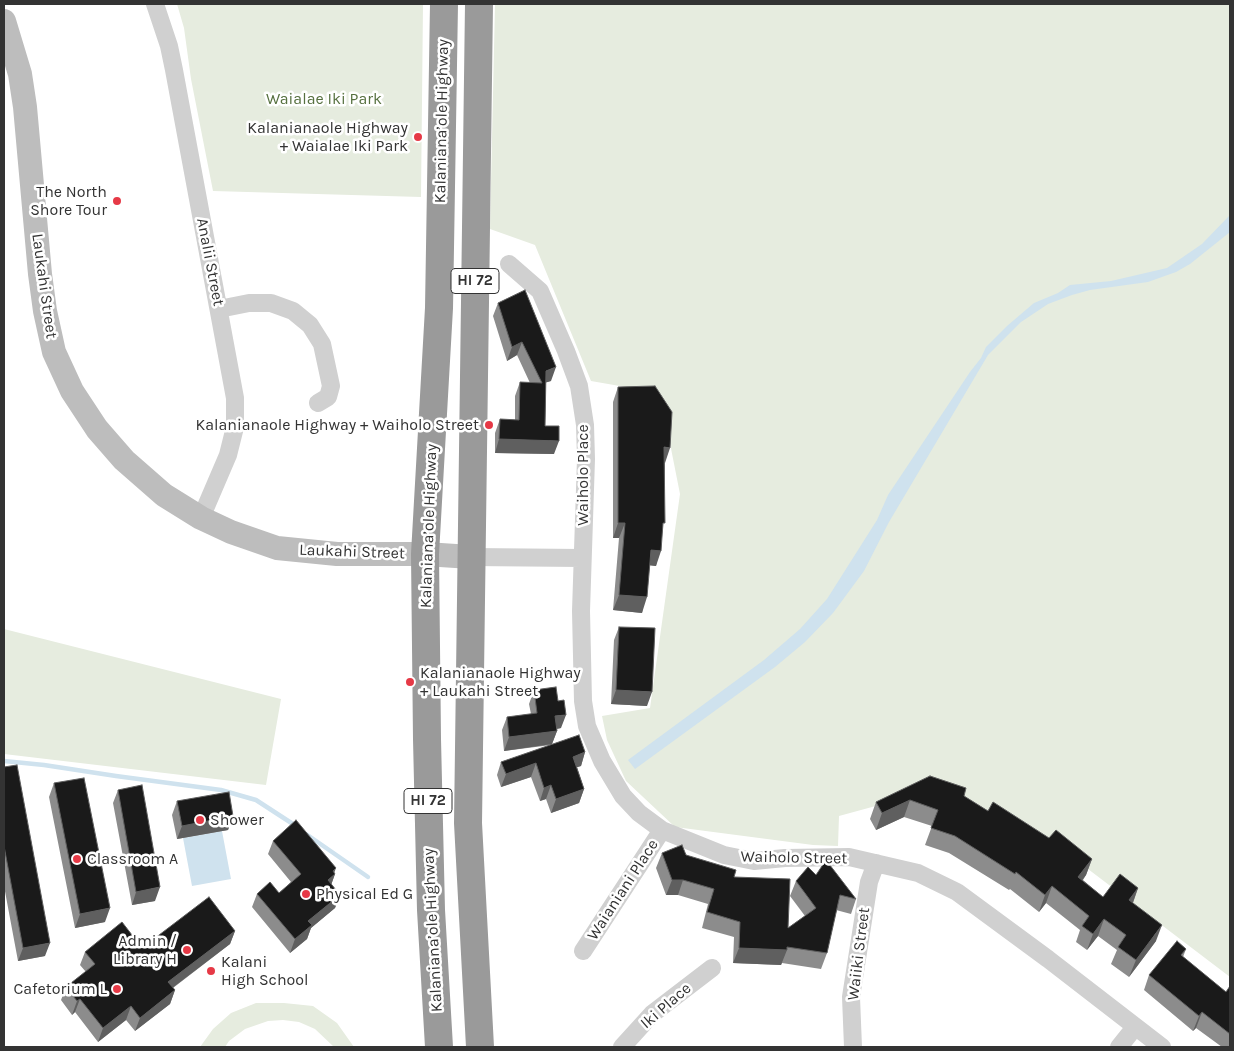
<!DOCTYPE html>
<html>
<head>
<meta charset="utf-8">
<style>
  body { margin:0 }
  #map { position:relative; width:1234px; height:1051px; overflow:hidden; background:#fff; font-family:Karla,sans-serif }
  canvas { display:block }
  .frame { position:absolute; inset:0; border:5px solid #333; pointer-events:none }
</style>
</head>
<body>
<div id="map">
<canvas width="1234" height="1051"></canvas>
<div class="frame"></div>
</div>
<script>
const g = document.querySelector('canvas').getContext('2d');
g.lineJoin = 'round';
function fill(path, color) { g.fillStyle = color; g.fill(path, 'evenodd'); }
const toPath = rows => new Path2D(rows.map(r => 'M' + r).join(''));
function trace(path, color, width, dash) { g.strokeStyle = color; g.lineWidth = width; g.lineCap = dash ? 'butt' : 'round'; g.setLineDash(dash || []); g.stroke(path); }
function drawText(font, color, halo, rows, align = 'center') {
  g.font = font + ' Karla,sans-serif'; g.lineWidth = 5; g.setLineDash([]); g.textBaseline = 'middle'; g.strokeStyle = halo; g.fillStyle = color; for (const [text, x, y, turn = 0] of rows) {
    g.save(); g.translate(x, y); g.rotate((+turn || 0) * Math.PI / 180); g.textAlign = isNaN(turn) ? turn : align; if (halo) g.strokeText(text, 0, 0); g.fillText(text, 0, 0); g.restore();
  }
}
const green = toPath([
  [177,4,423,4,421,197,213,191,191,79,184,28],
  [495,4,1230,4,1230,977,1063,850,938,789,839,816,838,846,813,845,675,827,626,781,607,740,602,716,650,708,680,494,660,393,591,381,535,245,490,229],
  [4,629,281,699,266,785,4,754],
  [256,1003,284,1003,313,1006,337,1023,354,1047,334,1047,315,1029,299,1022,283,1020,268,1021,245,1029,229,1041,225,1047,200,1047,213,1029,231,1013]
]);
const water = toPath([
  [1230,215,1230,232,1190,264,1176,272,1148,282,1090,290,1072,295,1048,304,1021,322,988,355,889,522,864,571,833,613,805,642,775,667,635,769,628,760,764,660,800,629,827,599,877,520,888,495,970,372,981,358,986,347,1007,326,1034,303,1058,293,1070,285,1111,281,1167,268,1202,244],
  [222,831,231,879,192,886,183,838]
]);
const stream = toPath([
  [4,761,44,765,116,776,221,790,256,800,296,826],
  [306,834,368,877]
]);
const street = toPath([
  [155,4,169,46,174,70,235,398,235,427,228,455,201,518],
  [509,264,540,291,566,351,579,386,585,425,586,459,581,611,583,701,587,726,602,761,623,796,639,813,662,830,724,855,754,861,785,858,849,857,918,873,957,892,1048,959,1162,1047],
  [219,309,249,303,271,303,293,311,310,325,322,344,331,386,328,397,318,403],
  [471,557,582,558],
  [583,951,662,830],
  [622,1047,652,1014,712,968],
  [853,1047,851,997,869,882,876,863],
  [1119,1047,1135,1027]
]);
const secondary = toPath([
  [4,21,20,74,25,107,40,274,45,311,54,352,72,391,97,429,124,460,164,495,201,518,231,532,277,548,337,554,425,554,471,557]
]);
const highway = toPath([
  [479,4,468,823,480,1047],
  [439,1047,431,910,427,739,425,554,439,308,444,4]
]);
const wall = toPath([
  [498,303,551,381,546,382,545,426,554,454,495,453,495,433,500,419,515,420,515,396,520,382,530,383,517,355,507,361,493,316],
  [618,387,665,463,663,528,656,566,650,565,642,613,613,610,619,538,613,538,613,402],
  [619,627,647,706,611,704,614,640],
  [534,690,561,728,557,729,557,731,552,744,585,752,581,766,577,767,584,789,579,803,551,813,546,799,540,801,531,777,501,787,497,775,501,762,551,745,504,751,502,730,507,717,531,714,529,704],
  [4,767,45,956,18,961,4,886],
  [54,783,105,922,75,928,49,797],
  [118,790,155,901,132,905,113,803],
  [964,796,988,811,1092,859,1086,875,1083,880,1103,897,1138,888,1133,903,1156,941,1129,977,1111,964,1117,950,1098,936,1087,950,1076,942,1080,930,1046,903,1039,912,1010,889,1009,890,949,853,925,845,932,826,904,817,876,830,870,819,876,802],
  [177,801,233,816,228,830,177,839,172,815],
  [273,841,334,873,335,874,331,885,340,895,335,908,311,928,307,939,290,953,252,907,257,894,279,893,291,882,268,854],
  [662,853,686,855,734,877,788,928,805,916,790,896,796,881,816,875,856,899,851,914,836,910,827,953,821,969,782,963,781,965,733,963,734,937,702,928,708,904,678,895,666,895,656,868],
  [235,931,230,944,173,988,175,990,170,1004,135,1031,126,1020,98,1042,75,1012,72,1015,61,1000,66,987,86,972,80,965,85,952,142,948],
  [1186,949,1183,957,1226,992,1230,986,1230,1047,1222,1047,1196,1028,1193,1031,1144,990,1149,975]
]);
const shadedWall = toPath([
  [522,342,517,355,507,361,512,347],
  [556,367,551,381,541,384,546,371],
  [499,439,559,441,554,454,495,453],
  [664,447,670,448,665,463,659,462],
  [618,523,625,523,619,538,613,538],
  [651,550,661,551,656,566,646,565],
  [619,595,647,597,642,613,613,610],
  [616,690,652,692,647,706,611,704],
  [566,715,561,728,550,730,555,716],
  [557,731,552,744,504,751,509,737],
  [585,752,581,766,568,770,573,757],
  [536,763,531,777,501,787,506,774],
  [551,785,546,799,540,801,544,788],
  [584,789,579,803,551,813,556,799],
  [910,800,904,817,876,830,882,813],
  [233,816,228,830,177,839,182,826],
  [1092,859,1086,875,1072,894,1078,877],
  [336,868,333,876,335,874,330,888,328,880,333,871],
  [672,880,683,880,678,895,666,895],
  [1052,886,1046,903,1039,912,1045,895],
  [160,887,155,901,132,905,136,892],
  [1138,888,1132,905,1129,900],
  [340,895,335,908,311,928,307,939,290,953,295,939,308,921],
  [110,908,105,922,75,928,80,914],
  [1104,919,1098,936,1087,950,1093,934],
  [1162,925,1156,941,1129,977,1136,960],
  [235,931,230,944,163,995,168,982],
  [50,943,45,956,18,961,23,948],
  [739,948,787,950,781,965,733,963],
  [175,990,170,1004,135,1031,140,1018],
  [80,999,75,1012,72,1015,77,1001],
  [131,1006,126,1020,98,1042,103,1028],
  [1202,1012,1196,1028,1193,1031,1199,1016]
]);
const building = toPath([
  [525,290,556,367,546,371,545,426,559,426,559,441,499,439,500,419,519,420,520,382,542,383,522,342,512,347,498,303,525,290],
  [655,386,672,412,670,448,664,447,665,523,663,523,661,551,651,550,647,597,619,595,625,523,618,523,618,387,655,386],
  [619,627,655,628,652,692,616,690,619,627],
  [556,687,558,701,564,700,566,715,555,716,557,731,509,737,507,717,537,713,534,690,556,687],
  [579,735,585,752,573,757,584,789,556,799,551,785,544,788,536,763,506,774,501,762,579,735],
  [17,765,50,943,23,948,4,846,4,767,17,765],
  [930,776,966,788,964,796,988,811,993,802,1049,838,1056,830,1092,859,1078,877,1103,897,1120,874,1138,888,1129,900,1162,925,1136,960,1118,947,1126,935,1104,919,1093,934,1082,926,1089,916,1052,886,1045,895,1016,872,1015,874,955,836,931,828,938,810,910,800,882,813,876,802,930,776],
  [84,778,110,908,80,914,54,783,84,778],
  [142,785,160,887,136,892,118,790,142,785],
  [229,792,233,816,182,826,177,801,229,792],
  [296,820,336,868,333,871,335,874,328,880,340,895,308,921,312,925,295,939,257,894,270,882,279,893,301,874,273,841,296,820],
  [682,845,686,855,736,870,734,877,790,879,788,928,816,908,796,881,808,867,816,875,826,860,856,899,840,895,827,953,787,947,787,950,739,948,740,922,707,912,714,889,683,880,672,880,662,853,682,845],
  [209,897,235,931,168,982,175,990,140,1018,131,1006,103,1028,80,999,77,1001,66,987,95,964,85,952,122,922,142,948,209,897],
  [1177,941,1186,949,1181,955,1226,992,1230,986,1230,1034,1202,1012,1199,1016,1149,975,1177,941]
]);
const markers = [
  [418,137,5,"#e63946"],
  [117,201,5,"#e63946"],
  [489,425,5,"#e63946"],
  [410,682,5,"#e63946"],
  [200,820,5,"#e63946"],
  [77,859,5,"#e63946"],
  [306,894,5,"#e63946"],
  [187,950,5,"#e63946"],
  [211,971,5,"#e63946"],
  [117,989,5,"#e63946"]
];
const shields = [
  [475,281,48],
  [428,801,48]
];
const shieldNames = [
  ["HI 72",475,281],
  ["HI 72",428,801]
];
const parkNames = [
  ["Waialae Iki Park",324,99]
];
const streetNames = [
  ["Kalaniana’ole Highway",442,121,-89],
  ["Analii Street",210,262,79],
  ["Laukahi Street",44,286,82],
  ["Waiholo Place",583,475,-90],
  ["Kalaniana’ole Highway",429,526,-88],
  ["Laukahi Street",352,552,2],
  ["Waiholo Street",794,858,1],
  ["Waianiani Place",623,890,-57],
  ["Kalaniana’ole Highway",433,930,-93],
  ["Waiiki Street",859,954,-83],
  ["Iki Place",666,1006,-41]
];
const poiNames = [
  ["Kalanianaole Highway",408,128],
  ["+ Waialae Iki Park",408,146],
  ["The North",107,192],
  ["Shore Tour",107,210],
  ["Kalanianaole Highway + Waiholo Street",479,425],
  ["Kalanianaole Highway",420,673,"left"],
  ["+ Laukahi Street",420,691,"left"],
  ["Shower",210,820,"left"],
  ["Classroom A",87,859,"left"],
  ["Physical Ed G",316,894,"left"],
  ["Admin /",177,941],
  ["Library H",177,959],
  ["Kalani",221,962,"left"],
  ["High School",221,980,"left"],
  ["Cafetorium L",107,989]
];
fill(green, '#e6ecdf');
fill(water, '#cfe2ee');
trace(stream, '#cfe2ee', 4.5);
trace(street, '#d0d0d0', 18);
trace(secondary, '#bdbdbd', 24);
trace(highway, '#9a9a9a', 28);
fill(wall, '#8c8c8c');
fill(shadedWall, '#5f5f5f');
fill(building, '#1a1a1a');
trace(building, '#5f5f5f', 1);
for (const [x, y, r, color] of markers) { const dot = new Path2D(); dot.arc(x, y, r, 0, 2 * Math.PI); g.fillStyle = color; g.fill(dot); trace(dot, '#fff', 2); }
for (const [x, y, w] of shields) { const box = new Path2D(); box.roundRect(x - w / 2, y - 12.5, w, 25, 4); g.fillStyle = '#fff'; g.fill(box); trace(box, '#333', 1); }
drawText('bold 15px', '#333', null, shieldNames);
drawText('16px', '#56703f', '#fff', parkNames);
drawText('16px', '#333', '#fff', streetNames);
drawText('16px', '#333', '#fff', poiNames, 'right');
</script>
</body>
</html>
